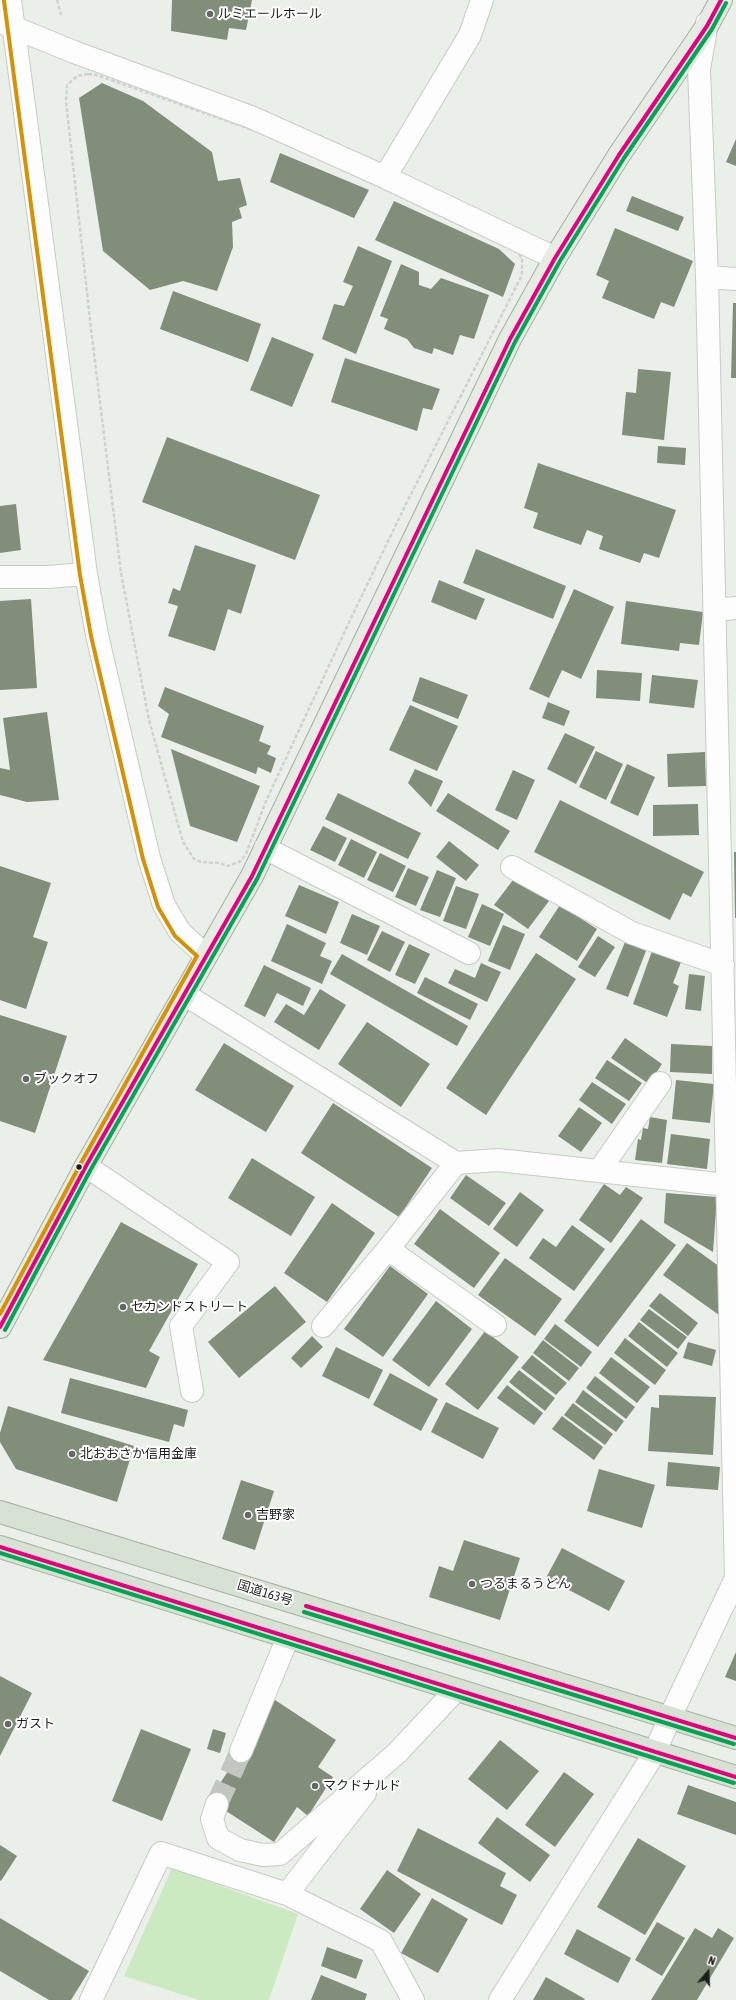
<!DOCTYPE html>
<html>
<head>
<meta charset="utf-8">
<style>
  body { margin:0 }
  #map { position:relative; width:736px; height:2000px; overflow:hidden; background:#ebefe9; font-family:"Asap Condensed",sans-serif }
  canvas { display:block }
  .north { position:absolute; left:688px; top:1952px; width:40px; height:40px; -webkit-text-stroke:3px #fff; paint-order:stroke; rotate:19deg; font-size:11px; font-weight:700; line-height:16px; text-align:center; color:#1c1e1b }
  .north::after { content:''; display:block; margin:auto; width:14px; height:18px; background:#1c1e1b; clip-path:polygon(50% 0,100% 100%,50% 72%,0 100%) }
</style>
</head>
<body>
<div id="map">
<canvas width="736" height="2000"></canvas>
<div class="north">N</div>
</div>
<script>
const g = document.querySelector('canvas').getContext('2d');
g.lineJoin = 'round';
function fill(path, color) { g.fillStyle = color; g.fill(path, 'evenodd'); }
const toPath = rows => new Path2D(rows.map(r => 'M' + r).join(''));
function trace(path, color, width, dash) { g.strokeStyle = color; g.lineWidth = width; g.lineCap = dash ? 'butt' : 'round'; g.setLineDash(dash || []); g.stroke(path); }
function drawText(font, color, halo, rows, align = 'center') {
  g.font = font + ' "Asap Condensed","Noto Sans JP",sans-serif'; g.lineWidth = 4; g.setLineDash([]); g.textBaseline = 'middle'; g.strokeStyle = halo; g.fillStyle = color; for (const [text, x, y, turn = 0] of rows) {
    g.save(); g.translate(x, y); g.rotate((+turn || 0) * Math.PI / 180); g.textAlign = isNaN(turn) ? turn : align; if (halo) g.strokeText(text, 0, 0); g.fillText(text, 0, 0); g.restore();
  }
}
const green = toPath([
  [172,1868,298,1914,269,2000,199,2000,124,1976]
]);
const building = toPath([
  [172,0,252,0,246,30,229,28,227,40,171,31],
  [102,83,143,101,212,152,218,181,240,178,247,205,239,208,242,218,232,222,233,247,217,291,183,281,150,290,103,251,79,98],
  [736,139,736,166,726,162],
  [280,153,369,190,354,218,270,182],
  [632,196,684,217,678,231,626,211],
  [394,201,499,249,515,264,503,297,375,240],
  [615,228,693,261,674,307,661,302,654,319,602,298,609,281,596,275],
  [358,246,392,261,356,354,322,339,334,304,344,306,353,286,343,282],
  [401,264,419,272,419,285,431,289,441,278,489,295,474,339,460,335,453,355,434,348,432,354,414,348,407,339,384,329,388,319,380,316],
  [173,291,261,324,248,362,160,329],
  [733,303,736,303,736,378,731,378],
  [272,337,314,354,292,407,250,390],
  [345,358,440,389,432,410,423,408,417,431,331,402],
  [638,369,671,372,664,440,622,435,626,392,636,393],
  [167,437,320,495,295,560,142,502],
  [658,446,686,448,685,465,657,463],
  [538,463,676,510,659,558,644,553,640,563,599,549,603,536,587,530,581,545,533,528,538,513,524,508],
  [16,504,21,550,0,553,0,506],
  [195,545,256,565,241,614,228,609,215,651,168,636,178,606,168,603,173,588,180,591],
  [476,549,566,586,553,619,463,583],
  [439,580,485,599,476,620,431,602],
  [574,589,614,607,581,679,562,670,549,698,529,689],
  [31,599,37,688,0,690,0,601],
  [626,601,703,612,699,645,680,643,679,651,621,644],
  [597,670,642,673,640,701,596,698],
  [652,675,698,680,694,708,649,703],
  [420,677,468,695,458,719,412,701],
  [165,687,264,726,259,741,271,746,267,754,276,758,271,773,258,767,256,774,161,737,169,714,158,706],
  [548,702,570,711,564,726,542,718],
  [410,705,458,726,437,771,389,750],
  [47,712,59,800,27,802,0,795,0,768,10,770,3,718],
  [565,733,595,747,576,784,547,769],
  [171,749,260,786,237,842,190,826],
  [596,751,623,764,606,800,579,787],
  [705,752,706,786,668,787,667,754],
  [627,764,655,777,638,816,610,803],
  [415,769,443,781,431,807,408,783],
  [513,770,535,780,517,820,495,810],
  [338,793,421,833,408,859,325,819],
  [448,793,510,831,498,850,436,811],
  [560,800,704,872,691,897,683,893,670,920,534,852],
  [698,804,699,835,653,836,653,805],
  [323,826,347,838,335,862,310,850],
  [351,839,377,852,364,878,338,865],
  [449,841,479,865,466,881,436,857],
  [734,852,736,852,736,918,735,918],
  [380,853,406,866,393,892,367,880],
  [0,866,51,883,33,937,48,942,26,1009,0,1000],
  [408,868,429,877,416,906,395,897],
  [437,870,456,878,440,917,420,910],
  [516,876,549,901,528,929,494,905],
  [299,885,339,902,326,934,285,916],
  [456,886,479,894,466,929,443,921],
  [482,904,504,914,490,946,468,937],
  [560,905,597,929,577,961,539,937],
  [352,914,380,926,367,955,340,943],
  [287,924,326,943,320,956,332,961,322,984,271,961],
  [503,925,525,934,510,970,488,961],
  [382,931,405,942,390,972,367,960],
  [598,936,615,947,595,977,578,967],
  [625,942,646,951,628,997,606,989],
  [409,944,430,954,415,984,395,975],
  [652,951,681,962,673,983,679,986,667,1017,633,1004],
  [536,953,576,979,486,1115,446,1088],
  [342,954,468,1026,457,1046,330,974],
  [481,963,501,972,487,1002,448,983,455,969,475,978],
  [264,965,311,988,303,1006,277,993,265,1017,244,1006],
  [689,974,705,976,701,1011,685,1009],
  [425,977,478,1004,470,1020,417,993],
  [320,989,346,1005,319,1050,274,1022,286,1004,304,1015],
  [0,1015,67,1036,35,1133,0,1121],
  [367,1022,430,1064,401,1107,338,1064],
  [625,1038,662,1064,649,1084,611,1058],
  [224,1043,294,1086,266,1132,195,1090],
  [671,1044,712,1046,712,1074,670,1072],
  [607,1060,642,1083,629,1101,595,1078],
  [676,1080,714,1084,710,1123,672,1119],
  [592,1082,626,1104,612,1124,579,1100],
  [333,1103,432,1168,399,1217,301,1153],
  [579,1107,602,1123,581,1152,558,1136],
  [650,1117,667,1120,662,1163,635,1160,638,1139,641,1140,643,1128,648,1129],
  [671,1134,710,1139,707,1169,667,1164],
  [252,1158,315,1197,291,1236,228,1198],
  [466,1175,506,1203,489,1226,450,1198],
  [604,1184,620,1195,626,1187,643,1198,611,1243,579,1220],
  [520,1192,544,1210,517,1247,493,1229],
  [666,1193,717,1197,713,1252,664,1223],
  [332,1203,375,1233,327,1302,284,1273],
  [440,1209,500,1253,474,1288,414,1244],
  [641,1219,676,1245,598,1347,564,1321],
  [121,1222,198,1264,149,1351,160,1357,146,1388,43,1360],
  [572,1225,605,1249,574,1291,529,1258,543,1238,556,1247],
  [687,1243,720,1267,719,1315,663,1275],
  [505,1258,562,1299,535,1336,478,1295],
  [390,1266,428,1294,383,1357,344,1329],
  [275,1286,306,1322,239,1378,208,1342],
  [660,1293,698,1323,688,1336,649,1306],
  [436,1301,472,1329,429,1387,392,1360],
  [649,1309,687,1337,678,1349,640,1320],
  [639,1322,678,1353,667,1367,628,1336],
  [555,1324,592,1352,581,1367,544,1339],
  [485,1331,519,1357,478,1410,445,1384],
  [312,1336,323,1347,301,1368,291,1358],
  [625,1338,666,1370,655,1385,614,1353],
  [543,1340,579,1368,569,1381,533,1353],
  [688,1342,716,1350,712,1366,683,1358],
  [336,1347,383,1370,369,1399,322,1376],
  [532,1355,567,1383,556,1395,521,1368],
  [611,1357,650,1387,637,1403,599,1373],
  [519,1370,555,1398,545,1411,509,1382],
  [390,1373,438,1399,421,1431,373,1405],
  [595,1376,635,1407,626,1419,586,1388],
  [70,1378,188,1410,184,1427,174,1424,169,1442,61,1413],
  [507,1385,543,1413,534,1425,497,1398],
  [583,1390,624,1421,616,1432,575,1402],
  [659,1395,716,1397,713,1455,648,1451,651,1407,659,1408],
  [446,1402,499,1428,483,1459,431,1432],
  [573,1403,613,1434,605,1445,564,1415],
  [8,1406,134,1446,117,1502,16,1469,0,1442,0,1433],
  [562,1416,603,1447,594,1460,552,1429],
  [668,1462,720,1467,718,1490,666,1486],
  [599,1469,655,1485,642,1528,587,1511],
  [241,1480,274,1491,255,1550,222,1539],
  [464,1540,520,1558,500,1620,429,1597,439,1566,453,1571],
  [562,1548,625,1581,609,1611,546,1578],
  [736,1652,736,1681,725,1677],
  [0,1676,32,1693,0,1756],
  [275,1700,336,1740,318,1767,333,1777,308,1816,297,1807,274,1842,209,1800],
  [141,1729,191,1749,162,1821,112,1801],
  [213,1729,226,1733,220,1753,207,1749],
  [500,1740,539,1771,507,1810,468,1779],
  [564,1772,594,1794,555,1847,525,1825],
  [688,1785,736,1802,736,1835,677,1814],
  [497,1817,550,1855,530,1882,478,1843],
  [418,1828,506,1873,500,1886,517,1895,502,1925,397,1871],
  [638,1838,686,1866,645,1935,597,1907],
  [0,1845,17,1856,1,1881,0,1880],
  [387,1870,421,1894,394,1933,360,1909],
  [432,1898,468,1919,438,1973,401,1953],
  [0,1918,89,1971,71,2000,49,2000,0,1971],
  [657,1922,685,1938,662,1976,635,1960],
  [695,1928,712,1938,718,1928,734,1938,697,2000,651,2000],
  [577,1929,631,1958,618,1983,564,1954],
  [327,1947,363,1960,356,1979,321,1966],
  [321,1975,367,1994,365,2000,311,2000],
  [546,1977,585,1999,584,2000,533,2000]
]);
const minorTunnel = toPath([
  [217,1804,241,1751]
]);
const path = toPath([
  [57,0,61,15],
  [88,74,97,75,278,139,506,247,518,253,522,258,522,275,404,508,353,614,266,801,246,854,241,861,228,866,220,863,201,862,194,859,183,842,149,720,121,573,91,329,66,101,67,85,77,76,88,74]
]);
const minor = toPath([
  [10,0,86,574,97,635,149,858,164,905,180,932,205,955],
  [3,23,74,52,251,117,385,177,555,258],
  [707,23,699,69,707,277,736,1579],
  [385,177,470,35,482,0],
  [707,277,736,279],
  [0,577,47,577,86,574],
  [715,610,736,608],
  [265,848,469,953],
  [512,867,632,933,723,965],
  [184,994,456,1163,498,1160,727,1185],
  [86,1166,228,1262,181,1326,192,1391],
  [599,1171,660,1083],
  [388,1249,495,1325],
  [323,1326,388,1249,456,1163],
  [241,1751,288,1637],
  [217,1804,212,1819,218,1838,240,1850,263,1855,280,1854,397,1753,456,1690],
  [287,1894,365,1793],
  [91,2000,161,1853,287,1894,381,1941,413,2000],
  [500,2000,655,1752,670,1717,736,1578]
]);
const major = toPath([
  [0,1327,86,1166,252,876,510,339,555,258,619,155,707,26,721,0]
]);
const highway = toPath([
  [0,1512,736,1738],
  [0,1547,736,1777]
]);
const bus1 = toPath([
  [0,1327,86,1166,252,876,510,339,555,258,619,155,707,26,721,0],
  [0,1547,736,1777],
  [306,1606,736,1738]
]);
const bus2 = toPath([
  [5,1330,91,1169,257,879,515,342,560,261,624,158,712,29,726,3],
  [0,1553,734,1783],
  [304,1612,734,1744]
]);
const bus3 = toPath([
  [0,1314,81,1163,197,956,175,936,158,907,143,859,91,636,80,575,4,1]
]);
const markers = [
  [210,14,4,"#646763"],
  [26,1079,4,"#646763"],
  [79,1167,3.5,"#1c1e1b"],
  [123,1307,4,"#646763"],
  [72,1454,4,"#646763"],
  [248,1515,4,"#646763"],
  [472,1584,4,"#646763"],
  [8,1724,4,"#646763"],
  [315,1786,4,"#646763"]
];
const poiNames = [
  ["ルミエールホール",218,14],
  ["ブックオフ",34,1079],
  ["セカンドストリート",131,1307],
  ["北おおさか信用金庫",80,1454],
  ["吉野家",256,1515],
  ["つるまるうどん",480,1584],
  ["ガスト",16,1724],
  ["マクドナルド",323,1786]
];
const streetNames = [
  ["国道163号",265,1593,17]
];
fill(green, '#cceac1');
fill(building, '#818e7a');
trace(minorTunnel, '#c2c5c0', 22, [22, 11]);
trace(minor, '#c7cbc6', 24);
trace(major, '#a4b09f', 24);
trace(highway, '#a4b09f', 24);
trace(path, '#d1d2d0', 2.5, [4, 2]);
trace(minor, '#fcfdfc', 22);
trace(major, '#e6ece4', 22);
trace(highway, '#d7e1d4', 22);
trace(bus1, '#e5007d', 4);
trace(bus2, '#00a651', 4);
trace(bus3, '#d69204', 4);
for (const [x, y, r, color] of markers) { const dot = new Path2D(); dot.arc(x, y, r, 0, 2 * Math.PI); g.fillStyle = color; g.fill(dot); trace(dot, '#fff', 1.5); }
drawText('13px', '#1c1e1b', '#fff', poiNames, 'left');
drawText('13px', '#1c1e1b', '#fff', streetNames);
</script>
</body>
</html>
